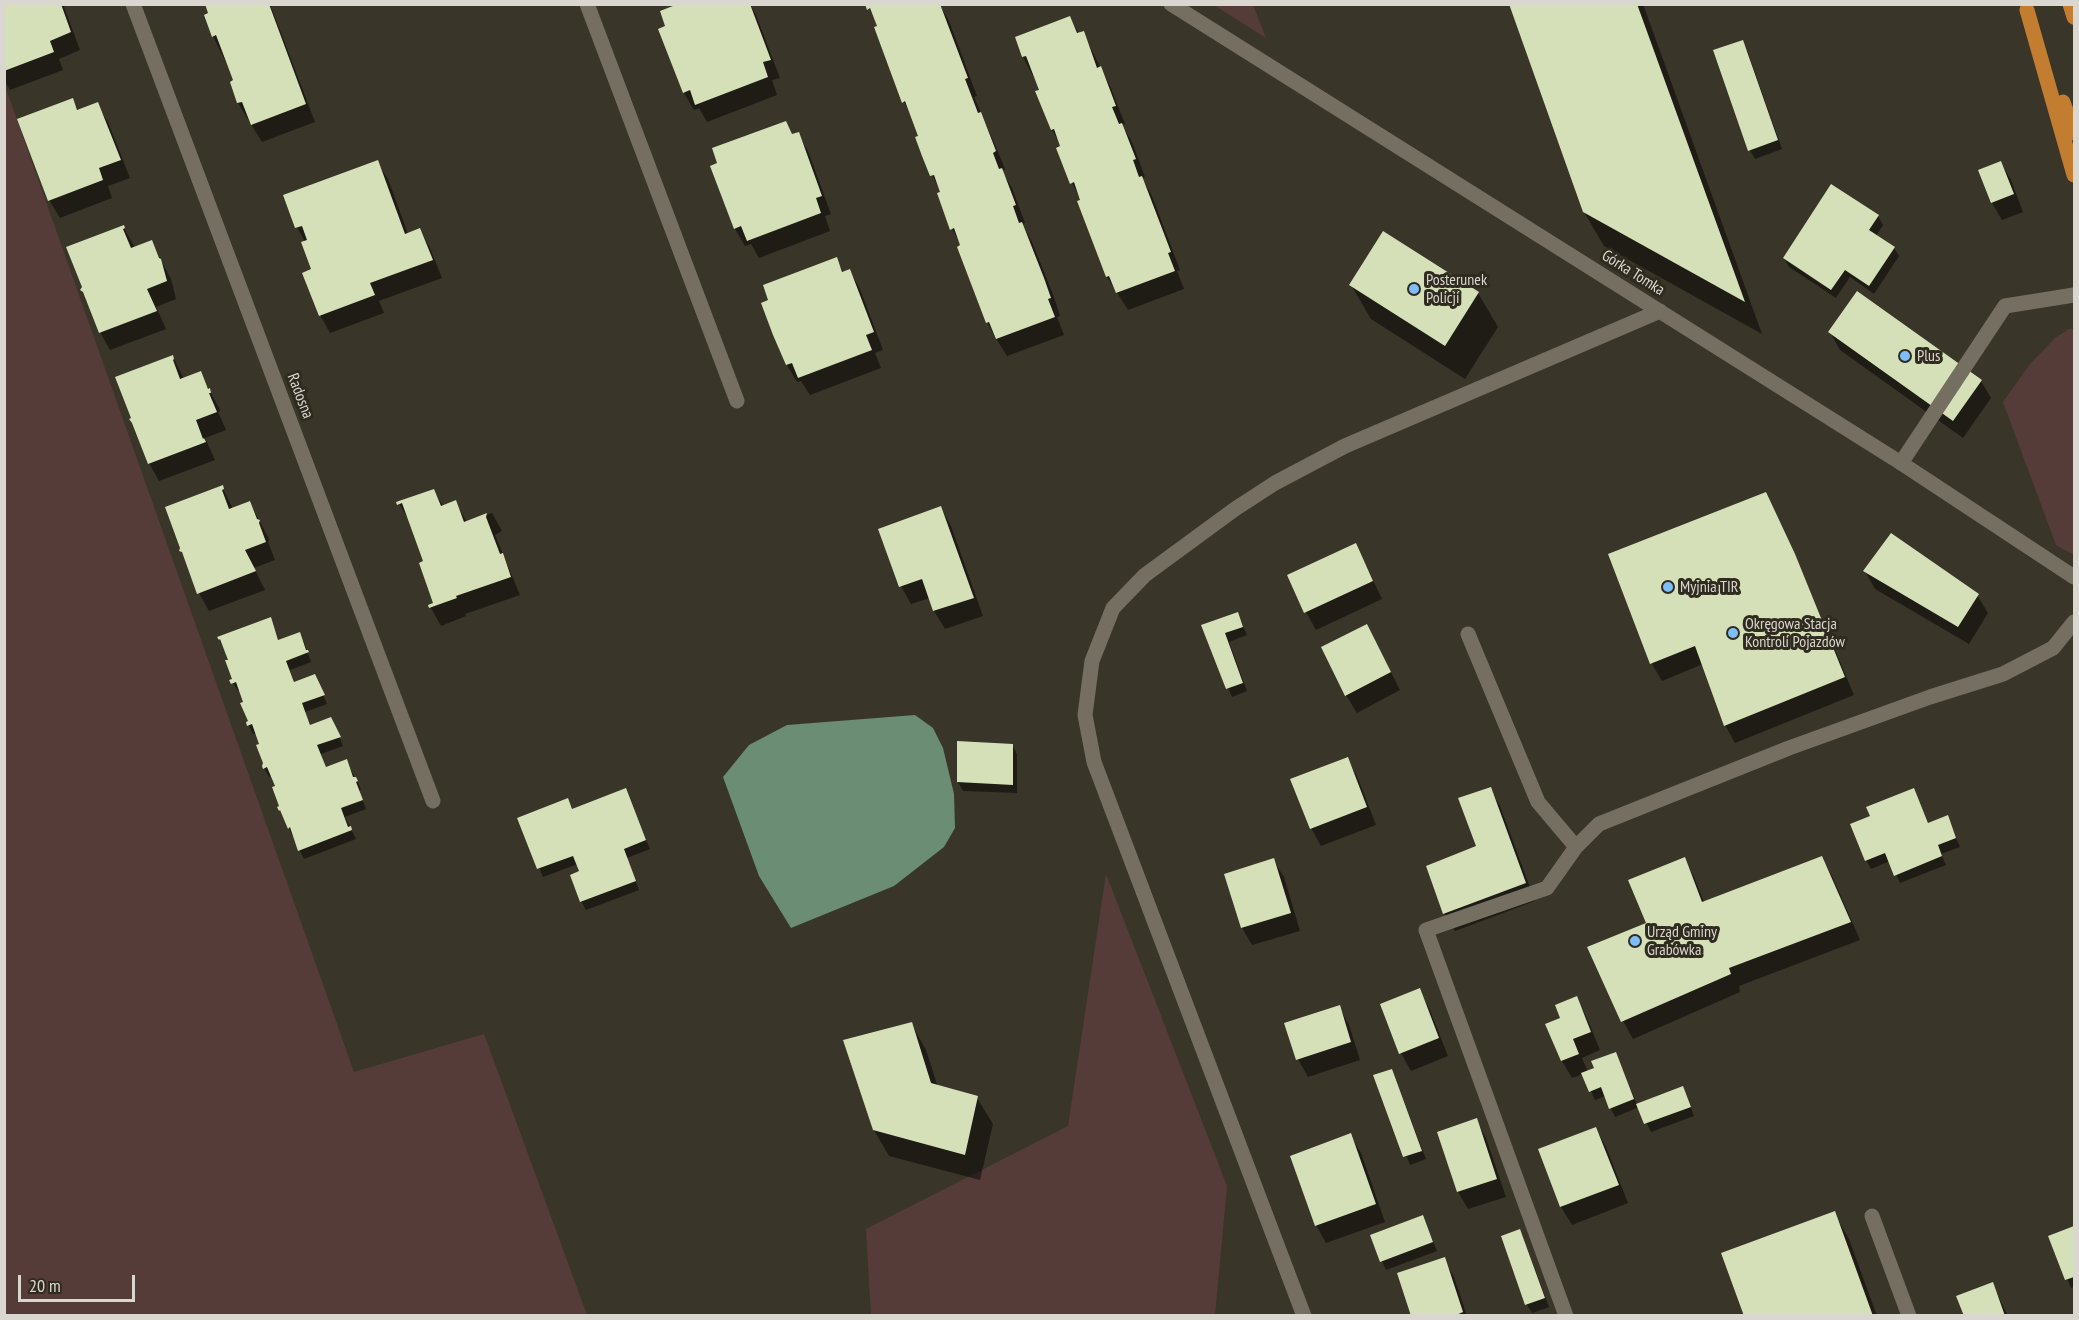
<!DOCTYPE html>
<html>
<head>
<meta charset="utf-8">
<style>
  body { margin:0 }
  #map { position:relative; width:2079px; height:1320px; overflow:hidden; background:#3a3529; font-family:"PT Sans Narrow",sans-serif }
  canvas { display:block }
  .frame { position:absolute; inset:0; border:6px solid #dad7d0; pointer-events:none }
  .scale { position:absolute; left:18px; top:1275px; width:117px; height:27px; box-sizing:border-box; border:3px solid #dad7d0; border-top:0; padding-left:8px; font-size:18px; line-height:21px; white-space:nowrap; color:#dad7d0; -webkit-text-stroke:4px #302b1f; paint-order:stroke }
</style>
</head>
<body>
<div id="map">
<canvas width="2079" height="1320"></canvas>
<div class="frame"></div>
<div class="scale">20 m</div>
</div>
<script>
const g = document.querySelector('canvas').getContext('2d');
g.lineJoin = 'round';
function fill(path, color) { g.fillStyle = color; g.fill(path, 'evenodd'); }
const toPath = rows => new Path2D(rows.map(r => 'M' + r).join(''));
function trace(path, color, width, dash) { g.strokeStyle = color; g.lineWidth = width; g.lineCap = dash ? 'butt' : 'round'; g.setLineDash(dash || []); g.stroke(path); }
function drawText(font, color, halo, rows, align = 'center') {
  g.font = font + ' "PT Sans Narrow",sans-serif'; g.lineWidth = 6; g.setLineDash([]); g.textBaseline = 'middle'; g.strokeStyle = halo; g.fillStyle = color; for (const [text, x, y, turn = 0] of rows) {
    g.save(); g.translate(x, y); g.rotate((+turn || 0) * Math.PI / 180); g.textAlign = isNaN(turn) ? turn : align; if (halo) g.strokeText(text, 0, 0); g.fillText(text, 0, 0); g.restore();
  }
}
const green = toPath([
  [1214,5,1253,5,1266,38],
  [5,86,354,1072,484,1034,587,1315,5,1315],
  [2069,329,2074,329,2074,555,2056,545,2003,402,2030,364,2055,338],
  [1106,874,1227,1186,1215,1315,871,1315,866,1229,1068,1126]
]);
const water = toPath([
  [915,715,933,728,943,748,954,794,955,828,944,847,894,886,791,928,759,876,723,777,749,745,787,725]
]);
const shadow = toPath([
  [4,4,63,4,80,50,59,59,63,70,10,90,4,80],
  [206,4,270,4,315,122,262,142,238,103,232,83,235,81,213,36],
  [750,4,756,15,780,78,772,80,777,95,707,122,699,108,694,110,684,93,660,30],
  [867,4,939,4,949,21,977,96,974,97,998,152,1005,169,1002,171,1012,188,1025,223,1022,224,1032,242,1054,297,1060,316,1057,317,1064,335,1007,356,997,340,987,322,962,246,952,229,942,193,932,175,914,120,904,102,876,28,879,27],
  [1511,4,1643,4,1762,334,1604,246,1584,212],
  [1070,18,1079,34,1083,33,1110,86,1125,124,1122,125,1132,142,1145,177,1142,178,1152,196,1180,270,1177,271,1184,289,1128,310,1107,277,1082,201,1072,183,1058,149,1062,147,1052,130,1037,92,1041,91,1023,57,1017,38],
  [1742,42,1747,50,1782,149,1755,159,1750,150],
  [72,100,79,111,97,104,108,122,130,178,108,186,112,198,60,218,49,200],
  [786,122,793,136,798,134,808,151,831,214,825,216,830,231,759,258,751,244,745,246,735,229,712,166],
  [377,162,388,179,408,234,420,230,430,248,442,278,379,301,384,313,330,333,320,315,313,270,305,242,297,227],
  [2000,162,2011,180,2023,212,2002,220,1992,203,1980,171],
  [1878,216,1883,225,1876,236,1894,248,1899,256,1874,294,1850,277,1836,298,1789,267,1784,258],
  [123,226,135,248,151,242,171,279,176,299,156,307,166,329,110,350,100,332],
  [836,259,844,273,850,271,860,289,883,350,875,353,881,368,810,395,801,381,797,382,787,365,763,304],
  [1351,285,1478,293,1498,327,1465,379,1371,319],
  [1830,332,1981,381,1991,398,1963,438,1840,350],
  [173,357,184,379,200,373,219,408,220,411,218,412,226,430,205,438,215,460,159,481,149,463],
  [222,487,233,509,250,503,269,539,268,542,275,560,254,568,265,590,209,611,199,593,187,562,181,551],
  [434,491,443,506,455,502,467,522,492,513,502,531,495,535,520,595,465,614,466,616,441,626,430,606,435,604,425,562,410,522,398,502],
  [941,508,951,526,983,616,945,629,934,611,930,598,911,604,901,586],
  [1356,545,1382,599,1316,630,1306,612],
  [1799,565,1854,695,1735,743,1725,725,1703,664,1662,681,1652,664,1636,619],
  [1865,571,1977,595,1988,613,1969,644,1875,589],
  [1237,614,1247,635,1229,642,1247,691,1232,697,1203,626],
  [270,619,279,641,299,634,304,642,311,662,290,670,295,683,319,684,327,704,305,712,311,726,335,727,343,746,321,754,326,768,346,761,361,789,359,791,366,809,345,817,356,839,304,859,280,810,277,787,272,775,269,777,264,768,261,745,257,733,253,734,249,726,245,703,241,690,238,691,232,681,234,680,230,661,219,638],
  [1376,643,1400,690,1357,713,1346,695],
  [1012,745,1017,754,1017,793,963,791,958,782],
  [1347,759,1357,776,1376,825,1321,846,1311,828],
  [1490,789,1500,806,1535,901,1455,931,1444,913,1478,847],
  [625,790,650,849,627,858,639,890,586,910,581,901,581,872,578,864,543,877,519,818,567,800,573,810],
  [1914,790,1929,824,1947,817,1960,847,1941,854,1946,865,1900,883,1890,861,1871,869,1866,860,1872,816],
  [1822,858,1832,876,1860,940,1739,986,1740,992,1633,1039,1623,1021,1648,923,1684,859,1694,877,1704,902],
  [1273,860,1284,877,1300,931,1252,945,1242,928],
  [1419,990,1429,1008,1448,1056,1411,1071,1401,1053],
  [1576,998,1586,1016,1600,1050,1582,1058,1588,1072,1616,1054,1637,1105,1687,1097,1694,1116,1651,1132,1639,1107,1615,1117,1605,1096,1595,1100,1583,1074,1572,1078,1562,1061,1547,1025,1562,1019],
  [1339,1007,1349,1025,1360,1060,1308,1077,1298,1059],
  [911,1023,926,1050,938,1087,977,1098,993,1124,980,1180,889,1156,874,1130],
  [1392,1070,1426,1159,1410,1165,1375,1076],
  [1476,1120,1486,1138,1506,1197,1468,1209,1458,1192],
  [1596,1129,1606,1147,1628,1203,1572,1225,1561,1207,1540,1150],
  [1350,1135,1361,1153,1385,1222,1326,1243,1316,1225],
  [1834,1213,1849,1239,1877,1316,1746,1316],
  [1423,1217,1437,1251,1386,1270,1382,1261],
  [2074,1228,2074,1287,2071,1288,2050,1237],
  [1520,1231,1524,1240,1549,1307,1532,1313,1527,1305,1502,1237],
  [1444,1259,1454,1277,1467,1316,1413,1316],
  [1992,1284,2008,1316,1965,1316]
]);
const building = toPath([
  [4,4,61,4,71,32,50,41,54,52,4,71],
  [205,4,269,4,306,104,251,125,242,102,237,103,230,82,233,80,216,35,212,37,204,15,208,13],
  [678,4,750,4,771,60,763,62,768,77,695,105,690,90,683,93,658,29,665,26,660,11],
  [865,4,940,4,968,78,965,79,978,113,981,112,996,151,993,153,999,169,1002,168,1016,205,1013,206,1019,223,1022,222,1044,278,1051,298,1048,299,1055,317,996,339,989,322,986,323,957,247,960,245,954,228,950,230,937,193,940,192,934,175,930,176,922,156,915,137,918,136,905,101,902,103,874,27,877,26,870,8,867,10],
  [1509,4,1637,4,1745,302,1583,212],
  [1070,16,1077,33,1084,31,1097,68,1101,66,1116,106,1112,107,1119,124,1122,123,1136,159,1133,160,1139,177,1142,176,1171,252,1168,253,1175,271,1116,293,1109,276,1106,277,1077,201,1080,200,1074,182,1070,184,1056,148,1060,146,1054,129,1051,130,1035,91,1039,90,1026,56,1022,57,1015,37],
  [1743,40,1778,140,1748,151,1713,50],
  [73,98,77,110,98,102,121,160,99,168,103,180,48,201,17,119],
  [786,121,792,134,799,132,822,196,816,198,821,213,747,241,741,226,734,229,710,166,717,163,712,148],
  [378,160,405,234,420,228,433,260,370,283,375,295,319,316,302,273,311,269,301,242,307,240,302,226,295,228,283,195],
  [2001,161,2014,194,1991,203,1978,170],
  [1831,184,1879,215,1869,230,1895,247,1869,286,1845,270,1831,290,1783,258],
  [124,225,125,228,123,229,131,248,152,240,159,258,161,259,167,281,147,289,157,311,99,333,83,292,80,290,82,287,66,247],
  [1383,231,1479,292,1445,346,1349,285],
  [837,257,842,272,850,269,874,332,866,335,872,350,798,378,792,363,786,365,773,335,761,303,768,300,763,285],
  [1857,291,1982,380,1953,421,1828,332],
  [173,355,174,359,173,360,180,379,201,371,208,389,210,388,211,393,209,393,217,412,196,420,203,439,204,438,206,442,148,464,132,423,129,419,131,418,115,377],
  [223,485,224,489,222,490,229,509,250,501,257,519,260,520,259,523,266,542,245,550,256,571,197,594,182,552,179,551,180,548,165,507],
  [434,489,441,506,456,500,464,522,487,513,486,517,500,554,503,553,511,577,456,596,457,598,429,608,428,605,433,603,419,563,423,561,402,503,397,505,396,502],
  [1766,492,1795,554,1845,677,1724,726,1695,646,1650,664,1608,554],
  [941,506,974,598,933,611,922,579,899,587,878,529],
  [1891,533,1979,594,1958,627,1863,571],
  [1356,543,1373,581,1304,613,1287,575],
  [1238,612,1243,627,1225,633,1243,683,1226,689,1201,625],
  [271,617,278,640,300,632,306,650,308,650,309,652,286,661,294,682,315,674,325,695,302,703,310,725,331,717,341,737,317,745,326,767,347,759,353,777,356,777,358,781,356,782,363,800,341,808,348,827,351,826,352,830,298,851,290,827,288,829,280,810,279,811,277,807,279,806,272,787,275,786,267,767,263,769,262,766,263,763,256,745,259,744,252,724,247,726,246,722,248,721,240,703,243,702,236,682,231,684,229,680,232,679,225,660,228,660,220,639,219,640,217,637],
  [1367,624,1391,672,1345,696,1321,647],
  [957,741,1013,744,1013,785,957,782],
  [1348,757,1367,807,1310,829,1290,779],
  [1491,787,1526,883,1443,914,1426,866,1476,846,1458,798],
  [626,788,646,840,624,849,636,881,580,902,570,875,579,871,573,856,537,869,517,818,568,798,572,809],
  [1914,788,1928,823,1948,815,1956,838,1938,845,1942,856,1894,876,1885,853,1865,861,1850,824,1870,816,1866,807],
  [1822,856,1851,922,1729,968,1731,974,1621,1022,1587,947,1646,923,1628,880,1685,857,1702,902],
  [1274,858,1291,913,1241,928,1224,874],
  [1420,988,1439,1038,1399,1054,1380,1004],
  [1577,996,1591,1032,1573,1039,1579,1054,1561,1061,1545,1024,1560,1018,1555,1005],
  [1340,1005,1351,1042,1296,1060,1284,1023],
  [912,1022,931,1083,978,1096,965,1155,873,1130,843,1040],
  [1616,1052,1634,1099,1609,1109,1601,1087,1589,1092,1581,1073,1594,1068,1591,1061],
  [1392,1069,1422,1151,1403,1157,1373,1075],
  [1683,1086,1691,1107,1644,1124,1636,1104],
  [1477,1118,1497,1179,1457,1192,1437,1132],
  [1596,1127,1619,1185,1560,1207,1538,1149],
  [1351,1133,1376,1204,1315,1226,1290,1156],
  [1835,1211,1873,1316,1744,1316,1721,1253],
  [1423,1215,1433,1242,1380,1262,1370,1235],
  [2074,1226,2074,1277,2065,1280,2048,1236],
  [1520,1229,1545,1298,1525,1305,1501,1236],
  [1445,1257,1463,1312,1454,1316,1411,1316,1397,1273],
  [1993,1282,2005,1316,1964,1316,1956,1296]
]);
const service = toPath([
  [1901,463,2005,306,2074,295],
  [1872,1216,1909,1316]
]);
const minor = toPath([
  [133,4,433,801],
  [587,4,737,401],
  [1171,4,1901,463,2074,577],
  [1468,634,1538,802,1576,847,1599,824,1789,748,1930,697,2003,674,2053,648,2074,622],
  [1304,1316,1094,762,1085,715,1092,661,1113,608,1145,575,1235,509,1275,483,1345,446,1660,311],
  [1566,1316,1426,930,1547,888,1576,847]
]);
const primary = toPath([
  [2070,4,2074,17],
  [2027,10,2074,175],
  [2063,102,2074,133]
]);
const markers = [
  [1414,289,6,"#7fbdfa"],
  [1905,356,6,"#7fbdfa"],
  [1668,587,6,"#7fbdfa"],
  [1733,633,6,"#7fbdfa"],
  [1635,941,6,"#7fbdfa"]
];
const streetNames = [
  ["Górka Tomka",1633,273,32],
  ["Radosna",300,396,69]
];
const poiNames = [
  ["Posterunek",1426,280],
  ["Policji",1426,298],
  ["Plus",1917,356],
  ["Myjnia TIR",1680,587],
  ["Okręgowa Stacja",1745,624],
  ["Kontroli Pojazdów",1745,642],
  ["Urząd Gminy",1647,932],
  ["Grabówka",1647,950]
];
fill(green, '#563c39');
fill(water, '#6a8d74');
fill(shadow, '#0007');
fill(building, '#d5e0b9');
trace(service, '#746f61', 15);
trace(minor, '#746f61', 15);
trace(primary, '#c37d31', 15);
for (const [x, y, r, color] of markers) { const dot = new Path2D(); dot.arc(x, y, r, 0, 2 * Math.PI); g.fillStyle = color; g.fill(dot); trace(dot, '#302b1f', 2); }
drawText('16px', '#dad7d0', '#302b1f', streetNames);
drawText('16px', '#dad7d0', '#302b1f', poiNames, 'left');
</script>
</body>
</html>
